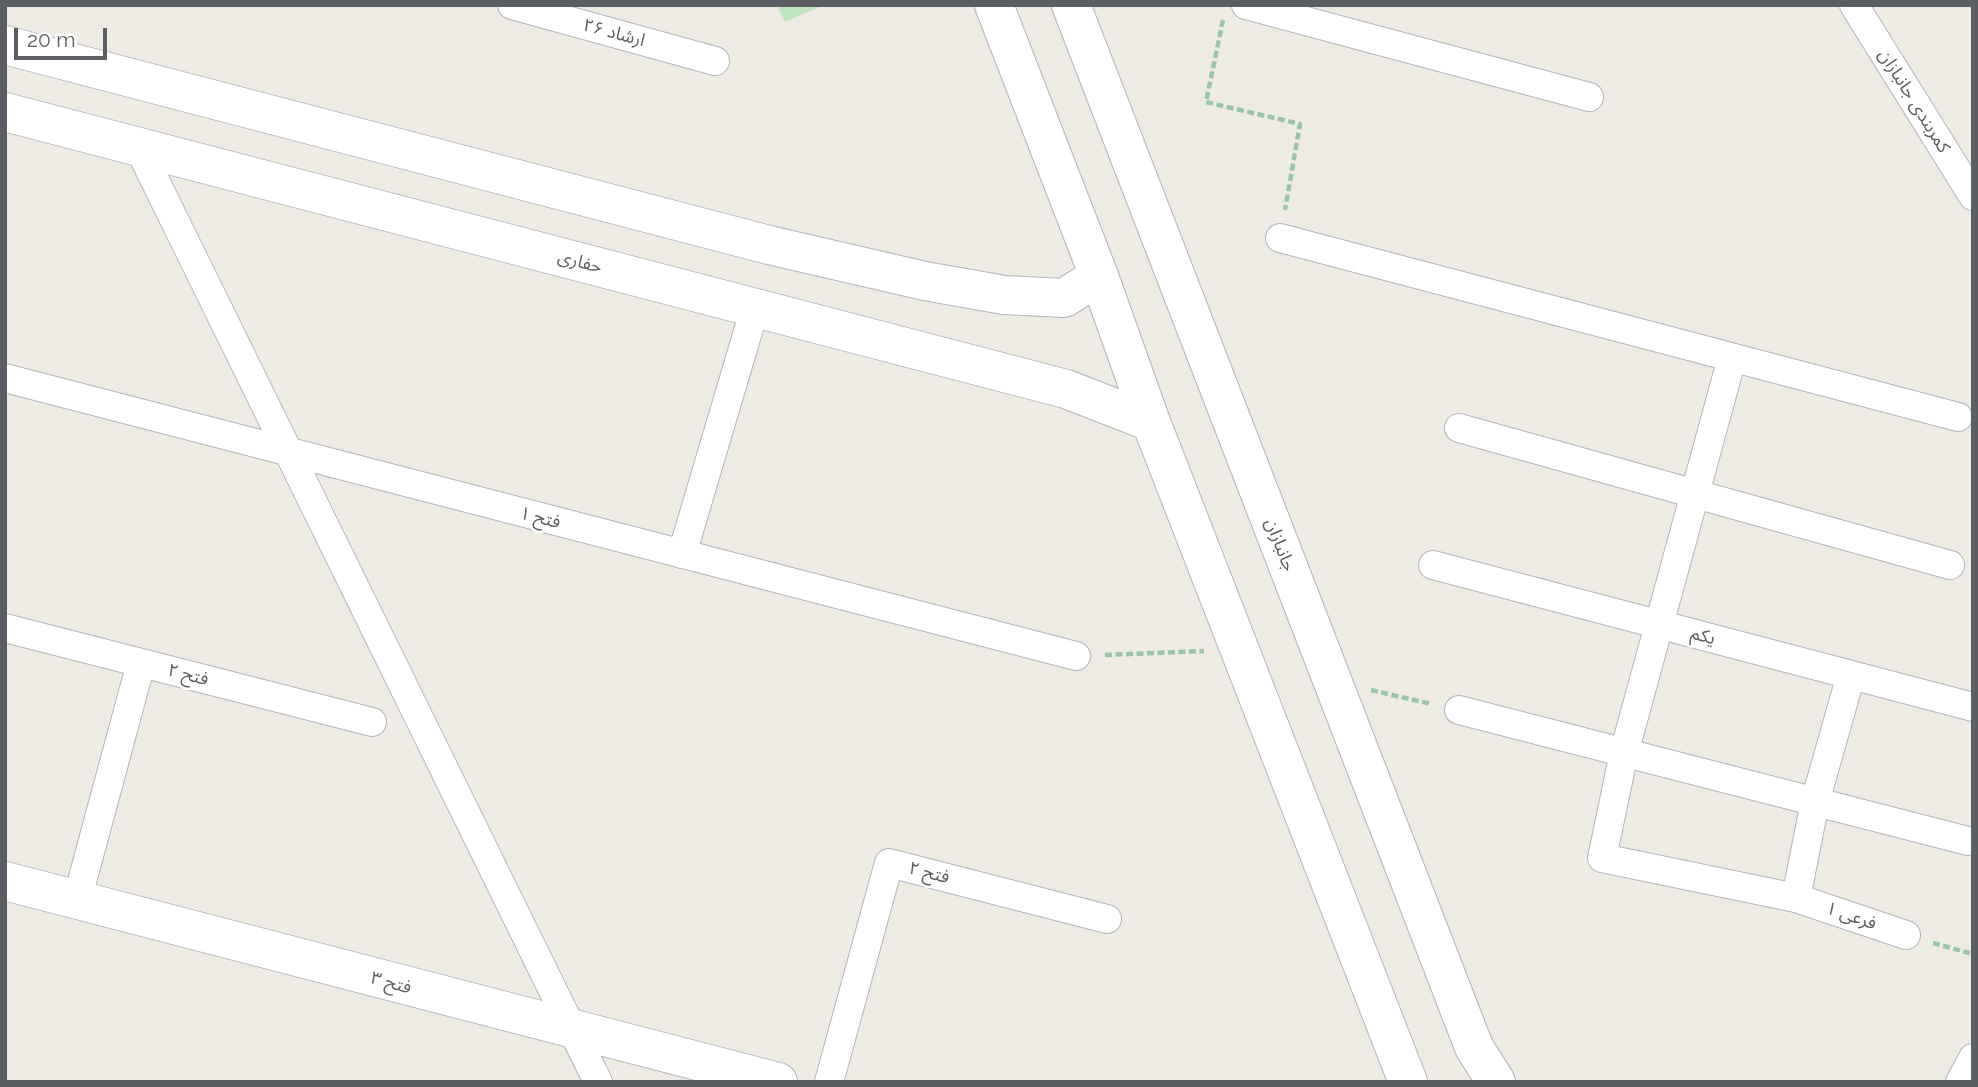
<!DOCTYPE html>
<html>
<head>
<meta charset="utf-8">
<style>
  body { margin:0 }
  #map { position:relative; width:1978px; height:1087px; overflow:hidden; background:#edebe3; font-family:Raleway,sans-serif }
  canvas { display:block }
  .frame { position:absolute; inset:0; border:7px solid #5b5e63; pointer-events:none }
  .scale { position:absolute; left:14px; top:28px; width:93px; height:32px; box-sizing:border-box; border:4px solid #5b5e63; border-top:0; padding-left:9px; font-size:21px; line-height:24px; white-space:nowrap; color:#5b5e63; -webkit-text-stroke:5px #fff; paint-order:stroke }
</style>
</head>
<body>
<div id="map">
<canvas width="1978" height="1087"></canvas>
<div class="frame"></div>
<div class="scale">20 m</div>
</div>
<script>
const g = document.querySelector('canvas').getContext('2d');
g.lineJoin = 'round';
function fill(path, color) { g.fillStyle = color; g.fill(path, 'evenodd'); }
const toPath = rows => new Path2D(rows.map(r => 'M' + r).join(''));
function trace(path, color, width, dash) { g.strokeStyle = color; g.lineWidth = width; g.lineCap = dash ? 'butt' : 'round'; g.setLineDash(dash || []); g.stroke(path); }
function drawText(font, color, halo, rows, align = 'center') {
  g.font = font + ' Raleway,"Noto Sans Arabic",sans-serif'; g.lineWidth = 5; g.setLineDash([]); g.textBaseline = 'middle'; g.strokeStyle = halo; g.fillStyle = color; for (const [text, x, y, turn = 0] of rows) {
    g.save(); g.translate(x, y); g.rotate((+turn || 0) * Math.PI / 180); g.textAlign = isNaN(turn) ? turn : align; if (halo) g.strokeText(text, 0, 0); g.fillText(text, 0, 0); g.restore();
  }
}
const green = toPath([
  [777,5,824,5,785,22]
]);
const path = toPath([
  [1223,20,1206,102,1300,124,1285,210],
  [1105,655,1204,651],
  [1371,690,1431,704],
  [1933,943,1973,954]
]);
const street = toPath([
  [512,5,715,61],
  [1246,5,1589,97],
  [1854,5,1973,196],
  [138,146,598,1082],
  [1280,238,1958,417],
  [1732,358,1624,753,1602,858,1796,898,1815,802,1851,675],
  [5,378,1076,656],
  [1459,428,1950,565],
  [682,554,755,308],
  [1433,565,1973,707],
  [5,628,372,722],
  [1459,710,1968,841],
  [1796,898,1906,935],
  [77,900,141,663],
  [829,1082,889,863,1107,919],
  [1960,1082,1973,1058]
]);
const secondary = toPath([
  [994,5,1099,276,1151,422,1408,1082],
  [1071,5,1474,1047,1496,1082],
  [5,45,769,245,925,281,1004,295,1064,298,1099,276],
  [5,112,1066,389,1151,422],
  [5,881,778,1082]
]);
const streetNames = [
  ["ارشاد ۲۶",614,33,15],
  ["کمربندی جانبازان",1914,101,58],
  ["حفاری",580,262,15],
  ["فتح ۱",540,518,14],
  ["جانبازان",1280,545,69],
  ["یکم",1703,636,15],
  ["فتح ۲",188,675,14],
  ["فتح ۲",929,873,14],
  ["فرعی ۱",1851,916,19],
  ["فتح ۳",391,983,15]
];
fill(green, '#c0e4c0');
trace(street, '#b3b5ba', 30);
trace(secondary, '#b2b5ba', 40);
trace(path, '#9ac4a6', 4.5, [7, 3.5]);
trace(street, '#fff', 28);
trace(secondary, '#fff', 38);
drawText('18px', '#5b5e63', '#fff', streetNames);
</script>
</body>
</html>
